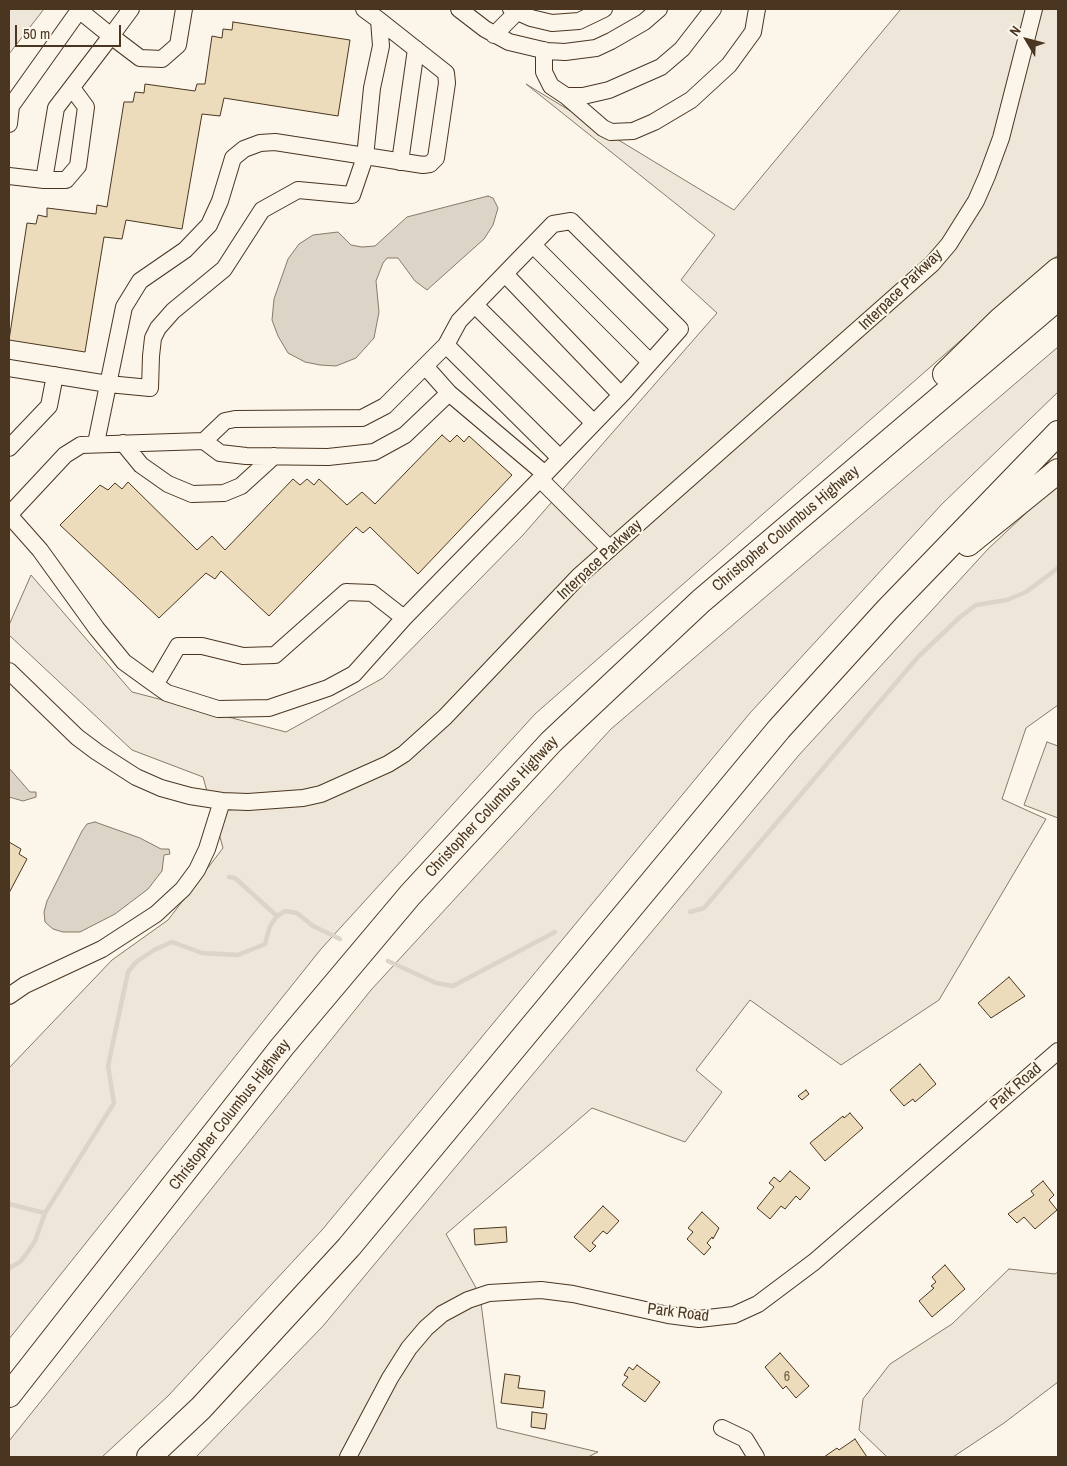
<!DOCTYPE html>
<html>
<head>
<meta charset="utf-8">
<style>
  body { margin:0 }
  #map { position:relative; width:1067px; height:1466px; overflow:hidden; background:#fbf6e9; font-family:"Archivo Narrow",sans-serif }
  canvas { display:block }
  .frame { position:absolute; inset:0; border:10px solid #4a3520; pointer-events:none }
  .north { position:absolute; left:1002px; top:15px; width:50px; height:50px; -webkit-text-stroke:4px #fbf6e9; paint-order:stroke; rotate:307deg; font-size:14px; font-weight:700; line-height:20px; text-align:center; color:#4a3520 }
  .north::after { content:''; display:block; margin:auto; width:18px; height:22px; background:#4a3520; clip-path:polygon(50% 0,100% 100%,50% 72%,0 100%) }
  .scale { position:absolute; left:15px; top:25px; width:106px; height:22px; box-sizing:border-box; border:2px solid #4a3520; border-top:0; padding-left:6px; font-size:15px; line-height:18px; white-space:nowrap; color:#4a3520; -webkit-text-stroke:4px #fbf6e9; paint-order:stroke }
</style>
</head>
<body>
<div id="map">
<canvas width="1067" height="1466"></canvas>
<div class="frame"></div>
<div class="north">N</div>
<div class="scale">50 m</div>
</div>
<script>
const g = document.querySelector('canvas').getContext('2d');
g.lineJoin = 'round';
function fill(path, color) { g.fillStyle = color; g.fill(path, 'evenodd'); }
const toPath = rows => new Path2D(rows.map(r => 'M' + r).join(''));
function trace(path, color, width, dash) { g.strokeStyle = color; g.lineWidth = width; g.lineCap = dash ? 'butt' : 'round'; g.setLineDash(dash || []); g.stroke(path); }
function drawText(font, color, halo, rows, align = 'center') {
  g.font = font + ' "Archivo Narrow",sans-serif'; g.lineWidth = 4; g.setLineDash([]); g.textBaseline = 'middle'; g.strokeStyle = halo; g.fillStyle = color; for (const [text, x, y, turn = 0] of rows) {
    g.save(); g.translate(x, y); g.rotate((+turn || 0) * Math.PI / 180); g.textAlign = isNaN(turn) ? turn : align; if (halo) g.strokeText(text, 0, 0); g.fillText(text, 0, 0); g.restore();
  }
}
const green = toPath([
  [9,9,44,9,9,54,9,9],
  [901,9,1058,9,1058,255,535,714,321,949,9,1339,9,1068,112,960,168,920,223,848,203,777,132,750,9,635,9,625,31,575,132,692,286,732,383,678,523,535,717,313,681,280,715,235,526,84,734,210,901,9],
  [1058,347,1058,392,942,504,750,713,322,1230,168,1396,102,1457,9,1457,9,1441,371,990,611,729,1058,347],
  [1058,483,1058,705,1026,728,1002,799,1046,819,939,1000,841,1065,750,1000,696,1070,722,1092,685,1142,592,1108,446,1234,480,1295,497,1428,598,1452,588,1457,196,1457,323,1326,799,755,988,549,1058,483],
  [1047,742,1058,746,1058,818,1024,805,1047,742],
  [1009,1269,1055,1274,1058,1272,1058,1382,1004,1423,953,1457,887,1457,859,1430,863,1399,890,1364,952,1324,1009,1269]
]);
const water = toPath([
  [488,196,493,198,498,208,493,225,484,239,427,290,415,281,398,258,387,258,383,263,376,281,379,312,374,338,356,358,336,366,320,365,305,362,288,353,278,336,272,320,274,299,288,259,299,244,313,235,338,232,351,245,362,247,375,246,407,217,488,196],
  [9,768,30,792,36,792,36,797,23,801,9,797,9,768],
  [95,822,140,838,161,849,169,849,170,854,164,855,162,871,148,889,115,914,80,932,63,932,53,929,45,922,44,912,47,901,82,831,87,824,95,822]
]);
const stream = toPath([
  [229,877,235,878,277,916],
  [690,912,704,908,918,657,960,617,976,605,1007,600,1026,592,1058,568],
  [388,961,436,983,453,986,555,932],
  [9,1204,45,1213],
  [9,1268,20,1262,27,1253,35,1241,45,1213,114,1103,108,1066,128,972,136,962,154,950,172,942,202,953,238,955,265,944,270,926,277,916,285,911,297,913,313,926,340,939]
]);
const building = toPath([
  [233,22,350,40,338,116,224,98,220,116,202,114,182,229,126,220,122,239,104,237,85,352,9,340,27,223,36,224,38,215,47,217,47,208,96,214,97,205,107,207,124,102,133,102,135,92,144,93,145,84,195,91,197,84,205,84,212,36,222,38,223,29,232,30,233,22],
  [442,435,450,442,457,435,464,442,469,436,512,475,418,574,370,527,363,533,356,527,269,616,221,571,215,579,206,573,159,618,60,525,100,485,108,490,115,483,122,489,128,482,197,550,212,536,225,550,293,479,300,485,307,479,314,485,319,479,347,505,362,492,375,504,442,435],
  [9,842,21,849,19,854,27,859,9,893,9,842],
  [1009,977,1025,996,991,1018,978,1003,1009,977],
  [920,1064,936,1084,915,1102,913,1099,904,1106,890,1090,920,1064],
  [806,1090,809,1094,802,1100,798,1096,806,1090],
  [850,1113,863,1128,825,1161,810,1143,843,1116,844,1118,850,1113],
  [790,1171,810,1188,800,1200,796,1196,785,1209,781,1206,770,1219,757,1208,774,1187,769,1183,774,1177,780,1182,790,1171],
  [1043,1181,1054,1195,1049,1200,1057,1210,1035,1229,1024,1217,1017,1223,1008,1214,1034,1195,1031,1191,1043,1181],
  [603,1206,619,1221,607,1234,603,1231,592,1243,596,1246,590,1252,574,1237,603,1206],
  [702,1212,719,1228,713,1239,712,1237,707,1243,711,1247,704,1255,687,1239,693,1232,688,1228,702,1212],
  [506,1227,507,1242,475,1245,474,1229,506,1227],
  [945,1265,965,1289,932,1317,919,1301,934,1288,931,1286,936,1282,932,1277,945,1265],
  [780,1353,809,1386,796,1398,786,1386,783,1389,765,1367,780,1353],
  [637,1365,660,1382,645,1402,622,1385,628,1377,624,1375,629,1367,633,1370,637,1365],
  [505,1374,520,1376,518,1388,545,1391,543,1408,501,1403,505,1374],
  [532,1412,547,1414,545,1429,531,1427,532,1412],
  [855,1439,867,1457,824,1457,837,1448,839,1450,855,1439]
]);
const minor = toPath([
  [459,9,485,29,509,42,547,51,565,52,596,48,611,41,644,22,659,9],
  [511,9,531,18,552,23,579,21,604,9],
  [79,10,111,36,131,9],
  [494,35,516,13,516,9],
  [544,50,544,72,551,86,566,96,583,96,609,90,661,67,682,49,713,9],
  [566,96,603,128,611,132,633,131,654,122,691,100,729,65,753,32,757,9],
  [9,124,11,106,80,9],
  [400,162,416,49],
  [9,176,44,180,56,108,111,36,140,58,162,59,178,45,184,9],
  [44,180,66,180,78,166,86,107,72,88],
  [533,245,650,362],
  [505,274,621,395],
  [475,305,594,423],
  [9,368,108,384,150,388,151,356,153,338,158,328,173,311,224,269,262,210,298,190,352,195,365,157,372,88,381,46,379,20,364,9],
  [449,393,545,474],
  [204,441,220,453,246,456,328,457,374,452,405,435,449,393,425,366],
  [96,443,124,307,140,281,185,250,209,225,220,201,233,158,244,149,260,143,275,142,423,165,430,164,436,158,447,83,446,73,379,20],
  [123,443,141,465,168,484,192,494,224,493,241,486,274,456],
  [9,448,49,406,55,375],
  [560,458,446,345,459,321,553,224,571,221,680,329,624,392,594,423,545,474,540,479,610,549],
  [9,515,65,455,81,445,204,441,225,421,235,419,362,418,385,406,446,345],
  [9,515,40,550,97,629,124,662,153,683],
  [404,618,354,674,328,688,269,708,218,709,167,693,153,683,158,680,178,646,202,646,243,656,275,655,346,592,372,593,404,618,540,479],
  [9,671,77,737,97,752,136,777,161,788,190,796,222,801,248,802,303,798,321,794,388,764,404,754,445,717,579,576,932,264,949,244,976,201,987,176,1001,138,1034,9],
  [9,996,25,985,102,949,156,914,183,889,197,870,207,849,222,801],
  [722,1428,745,1439,756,1457],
  [348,1457,390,1378,409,1348,426,1328,442,1314,468,1300,489,1293,541,1290,573,1294,668,1315,699,1319,734,1315,758,1304,814,1262,1058,1051]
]);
const highway = toPath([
  [945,374,1000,320,1058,270],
  [968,544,1058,471],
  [9,1395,282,1047,410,895,551,742,701,601,1058,298],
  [149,1457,201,1408,349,1247,779,729,887,610,1058,433]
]);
const numberNames = [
  ["6",787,1377]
];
const streetNames = [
  ["Interpace Parkway",901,290,-44],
  ["Christopher Columbus Highway",786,529,-40],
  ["Interpace Parkway",600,560,-43],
  ["Christopher Columbus Highway",492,807,-47],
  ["Park Road",1016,1087,-41],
  ["Christopher Columbus Highway",230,1115,-52],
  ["Park Road",678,1313,7]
];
fill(green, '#ede6d9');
trace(green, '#887966', 1);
fill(water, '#dcd4c6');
trace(water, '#887966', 1);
trace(stream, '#dcd4c6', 4.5);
fill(building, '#ecdcbc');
trace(building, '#4a3520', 1);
trace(minor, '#4a3520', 18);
trace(highway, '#4a3520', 26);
trace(minor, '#fbf6e9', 16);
trace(highway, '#fbf6e9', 24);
drawText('14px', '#725f47', null, numberNames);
drawText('16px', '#4a3520', '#fbf6e9', streetNames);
</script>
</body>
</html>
